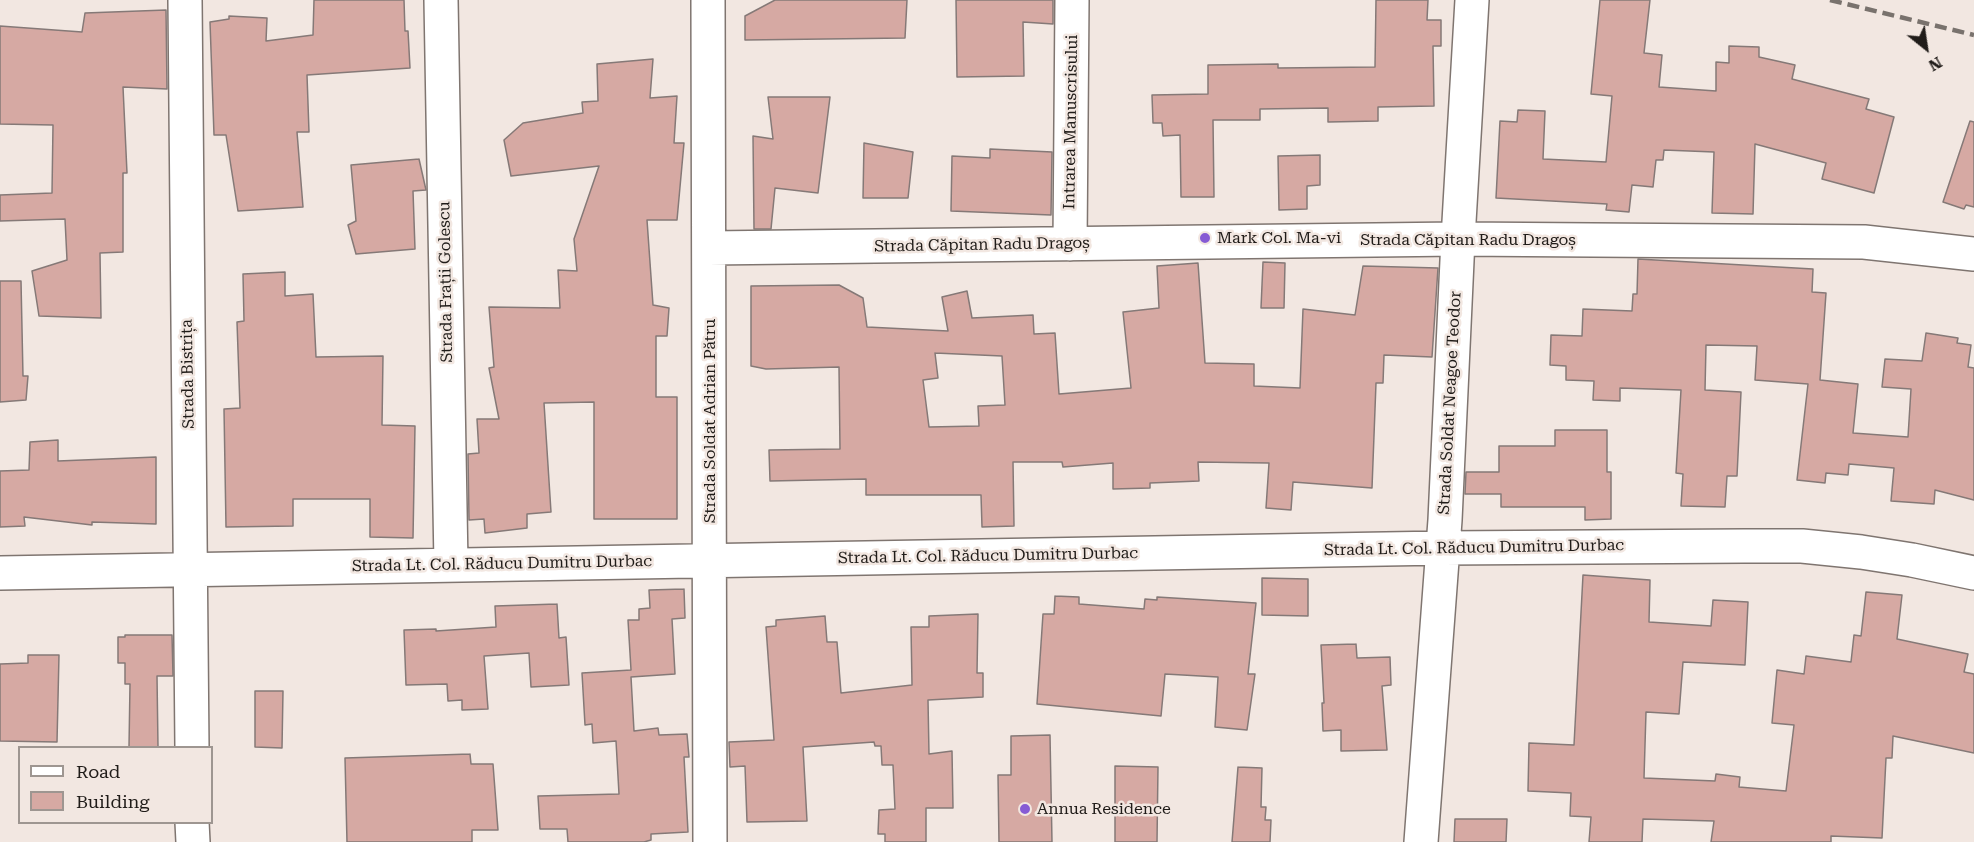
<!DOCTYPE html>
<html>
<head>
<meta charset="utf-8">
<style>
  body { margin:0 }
  #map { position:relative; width:1974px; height:842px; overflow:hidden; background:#f2e7e1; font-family:"Roboto Serif",serif }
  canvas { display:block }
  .legend { position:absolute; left:18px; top:746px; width:195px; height:78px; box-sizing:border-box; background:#f2e7e1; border:2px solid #9e9691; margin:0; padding:8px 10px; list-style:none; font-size:18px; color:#201c19 }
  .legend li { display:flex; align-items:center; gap:12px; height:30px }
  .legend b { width:30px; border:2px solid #9e9691 }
  .north { position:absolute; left:1896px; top:18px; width:60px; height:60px; -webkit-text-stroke:4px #f2e7e1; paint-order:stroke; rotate:150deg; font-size:16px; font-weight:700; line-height:24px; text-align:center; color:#201c19 }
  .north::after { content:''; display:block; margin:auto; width:21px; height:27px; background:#201c19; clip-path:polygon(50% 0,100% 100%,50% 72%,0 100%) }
</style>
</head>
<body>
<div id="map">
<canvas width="1974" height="842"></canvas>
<ul class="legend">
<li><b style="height:8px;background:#fff"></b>Road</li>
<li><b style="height:16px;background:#d6a9a3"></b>Building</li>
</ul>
<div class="north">N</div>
</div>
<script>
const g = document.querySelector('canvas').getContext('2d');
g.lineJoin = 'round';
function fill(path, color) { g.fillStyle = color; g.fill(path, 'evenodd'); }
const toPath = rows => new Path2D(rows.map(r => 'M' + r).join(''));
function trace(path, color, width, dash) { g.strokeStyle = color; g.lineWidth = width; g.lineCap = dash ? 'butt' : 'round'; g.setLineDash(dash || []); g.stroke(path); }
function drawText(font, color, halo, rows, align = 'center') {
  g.font = font + ' "Roboto Serif",serif'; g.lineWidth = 5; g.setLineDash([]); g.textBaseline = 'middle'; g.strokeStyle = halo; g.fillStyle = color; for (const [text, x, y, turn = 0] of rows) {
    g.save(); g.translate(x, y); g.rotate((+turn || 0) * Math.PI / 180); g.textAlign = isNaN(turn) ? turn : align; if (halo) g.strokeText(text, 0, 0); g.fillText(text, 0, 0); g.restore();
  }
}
const building = toPath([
  [314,0,404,0,405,31,408,31,410,68,307,75,309,132,297,132,303,207,238,211,226,135,214,135,210,22,229,19,229,16,267,18,266,41,313,35,314,0],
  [775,0,907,0,905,38,745,40,745,16,775,0],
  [956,0,1053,0,1053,24,1023,22,1024,76,957,77,956,0],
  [1376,0,1428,0,1427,20,1441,20,1441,46,1433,46,1434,106,1378,107,1378,121,1328,122,1328,108,1260,109,1260,120,1213,120,1214,197,1181,197,1180,135,1163,136,1162,123,1153,123,1152,95,1208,94,1208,65,1278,64,1278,68,1375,67,1376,0],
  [1600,0,1650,0,1644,53,1662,55,1659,87,1716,91,1716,62,1729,63,1729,46,1759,47,1759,57,1795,65,1792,79,1869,99,1866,109,1894,117,1874,193,1822,179,1826,163,1755,144,1753,214,1712,213,1714,152,1664,150,1663,160,1656,160,1653,187,1632,185,1629,212,1606,210,1607,204,1496,198,1500,121,1517,122,1518,110,1545,111,1543,159,1606,162,1612,96,1591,94,1600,0],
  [166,10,167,89,123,87,127,173,123,173,123,252,100,253,101,318,39,316,32,271,67,260,65,219,0,221,0,195,52,193,53,125,0,124,0,26,82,32,85,13,166,10],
  [653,59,650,98,677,96,674,143,684,143,677,220,647,220,653,305,669,308,667,336,656,336,656,397,677,397,677,519,594,519,594,402,544,403,551,512,527,514,527,528,485,533,484,519,469,520,468,454,479,453,477,419,499,419,489,368,494,367,489,307,560,308,558,270,577,271,574,239,599,166,511,176,504,140,523,123,583,113,582,102,598,101,597,64,653,59],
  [768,97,830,97,818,193,775,188,771,229,754,229,753,136,773,139,768,97],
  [1970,121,1974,122,1974,207,1966,205,1964,209,1943,202,1970,121],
  [864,143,913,152,908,198,863,198,864,143],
  [990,149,1052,152,1051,215,951,211,952,156,990,158,990,149],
  [1320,155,1320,185,1307,186,1307,209,1279,210,1278,156,1320,155],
  [419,159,426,190,413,191,415,249,356,254,348,225,356,221,351,165,419,159],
  [1638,259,1813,269,1812,292,1826,293,1820,380,1858,384,1853,433,1908,437,1911,389,1882,387,1885,359,1922,361,1926,333,1958,338,1957,343,1971,345,1968,367,1974,368,1974,500,1935,490,1934,504,1891,501,1894,468,1849,464,1848,475,1826,473,1825,483,1797,480,1808,384,1755,380,1757,346,1706,345,1705,390,1741,392,1737,476,1727,476,1725,507,1681,506,1683,474,1676,473,1681,390,1620,388,1620,401,1593,400,1594,381,1566,380,1566,366,1550,365,1551,335,1582,336,1583,309,1632,311,1633,294,1637,294,1638,259],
  [1263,262,1285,263,1284,308,1261,308,1263,262],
  [1198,263,1205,363,1254,364,1254,386,1300,388,1303,309,1355,315,1363,266,1438,268,1432,357,1384,355,1383,383,1376,383,1372,488,1293,482,1291,510,1266,508,1269,463,1198,462,1199,481,1150,483,1150,488,1113,489,1113,463,1063,467,1062,462,1013,462,1014,526,982,527,981,495,866,495,866,479,770,481,769,450,840,449,839,367,766,369,751,366,751,286,839,285,863,298,867,327,948,331,942,297,967,291,972,318,1033,315,1034,334,1055,333,1059,394,1131,388,1123,312,1159,308,1157,266,1198,263],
  [935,353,1002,356,1005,405,978,406,979,426,929,427,923,380,938,378,935,353],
  [285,272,285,296,313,294,316,357,383,356,382,425,415,426,413,538,370,537,370,499,293,499,293,526,226,527,224,409,240,408,237,322,244,321,243,274,285,272],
  [0,281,21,281,23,376,28,376,26,400,0,402,0,281],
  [1555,430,1607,430,1607,472,1611,472,1611,519,1585,520,1585,507,1501,507,1501,494,1465,494,1466,472,1499,472,1499,446,1555,446,1555,430],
  [58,440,58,461,156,457,156,524,92,522,92,525,24,517,25,526,0,527,0,471,29,470,30,442,58,440],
  [1583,575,1650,580,1649,622,1711,626,1713,600,1748,602,1745,665,1683,662,1679,714,1646,712,1644,778,1715,781,1716,774,1740,777,1739,787,1786,791,1794,725,1772,723,1777,670,1804,674,1806,656,1851,662,1854,635,1861,636,1866,592,1902,595,1897,639,1968,654,1964,672,1974,674,1974,753,1893,736,1892,758,1886,758,1882,838,1831,836,1831,842,1711,842,1714,821,1643,819,1642,842,1589,842,1591,817,1570,816,1571,793,1528,791,1529,743,1574,745,1583,575],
  [1262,578,1308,579,1308,616,1262,615,1262,578],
  [684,589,685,618,672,619,675,674,631,677,634,731,658,728,659,735,687,734,689,757,684,757,688,832,651,834,651,840,644,842,568,842,567,829,540,829,538,796,619,794,616,741,593,743,592,724,585,725,582,673,631,670,628,620,639,620,639,609,650,608,649,590,684,589],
  [1055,596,1079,597,1079,604,1144,609,1145,599,1157,600,1157,597,1256,603,1248,674,1255,674,1247,730,1215,727,1218,677,1165,674,1161,716,1037,704,1043,614,1054,614,1055,596],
  [557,604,559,638,566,637,569,685,531,687,529,653,484,656,488,709,462,710,462,700,448,701,447,684,406,685,404,630,436,629,436,631,496,627,495,606,557,604],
  [978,614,977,673,983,673,983,697,928,700,929,754,952,751,953,808,926,808,926,842,885,842,885,834,878,834,879,810,895,809,893,765,882,765,881,746,875,746,874,742,803,747,807,821,747,822,745,766,730,767,729,742,774,740,766,627,776,626,776,620,825,616,827,642,837,642,841,693,912,685,911,627,929,627,929,616,978,614],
  [125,635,172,635,173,676,157,676,158,747,129,747,130,684,125,684,125,663,118,663,118,637,125,637,125,635],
  [1356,644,1357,658,1390,657,1391,685,1382,686,1387,750,1341,751,1341,730,1323,731,1322,703,1324,703,1321,645,1356,644],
  [28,655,59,655,57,742,0,741,0,664,28,663,28,655],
  [255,691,283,691,282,748,255,747,255,691],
  [1050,735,1052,842,999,842,998,775,1011,775,1011,736,1050,735],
  [470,754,471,764,493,764,498,830,472,830,472,842,347,842,345,758,470,754],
  [1115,766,1158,767,1157,842,1115,842,1115,766],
  [1238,767,1262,768,1261,807,1266,807,1265,820,1271,820,1270,842,1232,842,1238,767],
  [1455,819,1507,819,1506,842,1454,842,1455,819]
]);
const minor = toPath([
  [185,0,192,748],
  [441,0,451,564],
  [708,0,710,842],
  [1070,244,1072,0],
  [709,248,1458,239,1864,242,1974,254],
  [0,573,1443,548,1744,546,1802,546,1861,552,1912,560,1974,573],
  [192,822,193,842],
  [1421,842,1445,520,1458,239,1472,0]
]);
const rail = toPath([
  [1830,0,1974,35]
]);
const markers = [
  [1205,238,6,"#865bd4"],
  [1025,809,6,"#865bd4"]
];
const streetNames = [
  ["Intrarea Manuscrisului",1071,122,-89],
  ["Strada Căpitan Radu Dragoș",1468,240],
  ["Strada Căpitan Radu Dragoș",982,245,-1],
  ["Strada Frații Golescu",446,282,-91],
  ["Strada Bistrița",188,374,-91],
  ["Strada Soldat Neagoe Teodor",1450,403,-87],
  ["Strada Soldat Adrian Pătru",710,421,-90],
  ["Strada Lt. Col. Răducu Dumitru Durbac",1474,548,-1],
  ["Strada Lt. Col. Răducu Dumitru Durbac",988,556,-1],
  ["Strada Lt. Col. Răducu Dumitru Durbac",502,564,-1]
];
const poiNames = [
  ["Mark Col. Ma-vi",1217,238],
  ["Annua Residence",1037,809]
];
fill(building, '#d6a9a3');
trace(building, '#857977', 1.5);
trace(minor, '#7f7570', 36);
trace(minor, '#fff', 33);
trace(rail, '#79726d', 4.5, [12, 6]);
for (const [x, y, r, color] of markers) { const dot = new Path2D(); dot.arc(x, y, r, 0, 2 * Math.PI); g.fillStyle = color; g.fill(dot); trace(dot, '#f2e7e1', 2); }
drawText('16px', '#201c19', '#f2e7e1', streetNames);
drawText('16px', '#201c19', '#f2e7e1', poiNames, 'left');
</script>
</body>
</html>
